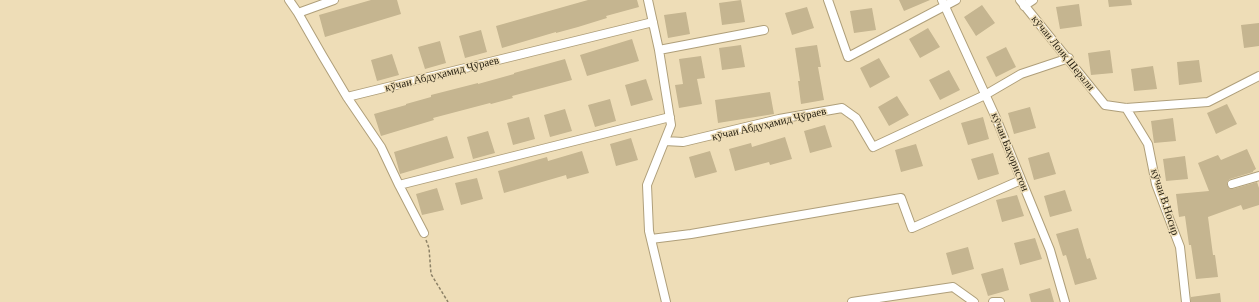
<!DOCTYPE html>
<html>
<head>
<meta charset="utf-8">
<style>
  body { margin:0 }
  canvas { display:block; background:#eeddb7 }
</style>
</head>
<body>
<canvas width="1259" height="302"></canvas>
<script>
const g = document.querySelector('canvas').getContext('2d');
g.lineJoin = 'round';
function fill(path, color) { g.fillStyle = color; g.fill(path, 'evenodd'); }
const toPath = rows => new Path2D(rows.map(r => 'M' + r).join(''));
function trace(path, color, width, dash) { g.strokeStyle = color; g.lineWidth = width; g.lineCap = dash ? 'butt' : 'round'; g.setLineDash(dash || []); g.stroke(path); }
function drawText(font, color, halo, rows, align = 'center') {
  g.font = font + ' "Crimson Pro",serif'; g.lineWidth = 3; g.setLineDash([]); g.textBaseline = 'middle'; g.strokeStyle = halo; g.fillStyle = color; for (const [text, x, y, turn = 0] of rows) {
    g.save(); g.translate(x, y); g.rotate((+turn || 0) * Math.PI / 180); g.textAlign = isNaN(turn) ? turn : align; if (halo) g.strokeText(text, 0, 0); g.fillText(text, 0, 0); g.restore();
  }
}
const building = toPath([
  [371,0,397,0,401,14,325,37,319,15],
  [588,0,637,0,639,7,606,16,607,18,578,27,556,33,556,32,502,48,496,26],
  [741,0,745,22,722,25,719,3],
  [899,0,930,0,904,11],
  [1108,0,1131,0,1132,5,1109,7],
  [1079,4,1082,26,1060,29,1056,7],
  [982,5,995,23,976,36,964,17],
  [807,7,814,28,792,35,785,13],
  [872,8,876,30,854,33,850,11],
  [686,12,690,34,668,38,664,15],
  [1259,23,1259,46,1244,48,1241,25],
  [928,28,940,47,920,58,909,39],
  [481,30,487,52,465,58,459,36],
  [632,39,639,61,587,76,580,55],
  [440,41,446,63,425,69,418,47],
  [741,45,745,67,722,70,719,48],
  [817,45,821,67,818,67,824,100,801,104,798,81,800,81,795,48],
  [1006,47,1016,67,996,77,986,57],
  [1110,50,1113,73,1091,75,1088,53],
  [392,54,399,75,377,81,371,60],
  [701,56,705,78,697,79,702,104,679,108,675,85,683,84,679,59],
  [879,58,890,77,870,88,860,68],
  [565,59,572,80,512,96,513,98,491,104,490,103,433,118,434,120,381,136,374,114,406,105,406,104,431,97,431,95,478,83,478,84,514,74,514,73],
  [1199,60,1202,82,1179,85,1177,62],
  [1153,66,1157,89,1134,91,1131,69],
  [949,70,960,90,940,100,929,80],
  [646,79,653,100,631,106,625,85],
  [770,92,774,114,718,123,715,100],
  [897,96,909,115,889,126,878,107],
  [610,99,616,121,595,127,588,105],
  [1227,104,1237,124,1216,134,1207,113],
  [1030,107,1036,128,1014,134,1008,113],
  [565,109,572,131,550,137,544,115],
  [529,117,535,139,513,145,507,123],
  [983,117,989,139,968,145,961,123],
  [1173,118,1176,141,1154,143,1151,121],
  [825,125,832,147,810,153,804,131],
  [488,131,495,153,473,159,467,137],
  [447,136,454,158,400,174,394,152],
  [785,137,792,159,770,165,769,162,735,171,729,149,751,143,752,147],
  [631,138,638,160,616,166,610,144],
  [916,144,923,166,901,172,895,150],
  [1247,149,1256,169,1253,171,1253,172,1230,179,1227,182,1227,185,1229,188,1233,189,1257,182,1259,188,1259,205,1243,210,1241,205,1208,217,1213,255,1215,255,1218,277,1196,279,1191,245,1189,245,1185,216,1179,217,1176,194,1209,191,1198,163,1218,155,1221,160],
  [582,151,589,173,567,179,566,175,504,193,498,171,547,157,548,161],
  [710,151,717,172,695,178,689,157],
  [1049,152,1056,174,1034,180,1028,158],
  [993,153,999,174,978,180,971,159],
  [1185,156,1188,179,1166,181,1163,159],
  [477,178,483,199,461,205,455,183],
  [437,188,444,210,422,215,416,194],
  [1065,190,1072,211,1050,217,1044,196],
  [1017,195,1024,216,1002,222,996,200],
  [1078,228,1087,259,1090,258,1097,279,1075,285,1066,255,1063,256,1056,234],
  [1035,238,1042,259,1020,265,1014,243],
  [968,247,974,269,952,275,946,253],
  [1003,268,1009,290,988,296,981,274],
  [1050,288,1054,302,1031,302,1029,294],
  [1220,293,1221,302,1191,302,1191,297]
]);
const path = toPath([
  [426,240,429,248,431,274,448,302]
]);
const street = toPath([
  [289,0,298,13,322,55,347,97,381,147,399,185,424,233],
  [648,0,659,50,671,125,647,185,649,231,666,302],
  [828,0,848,57,956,0],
  [942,0,996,118,1050,250,1065,302],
  [1020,0,1105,105,1126,108,1208,102,1259,76],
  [1024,6,1033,0],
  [298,13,334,0],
  [659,50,764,30],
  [347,97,653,22],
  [1126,108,1148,144,1156,184,1180,247,1186,302],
  [665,141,683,142,779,119,842,108,856,118,873,147,985,95,1021,74,1069,58],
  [1232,184,1259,176],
  [399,185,670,117],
  [651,239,691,234,901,198,912,228,1021,180],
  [852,302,953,287,974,302],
  [993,302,1000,302]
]);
const streetNames = [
  ["кӯчаи Лоиқ Шерали",1063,53,51],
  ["кӯчаи Абдуҳамид Ҷӯраев",442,74,-14],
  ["кӯчаи Абдуҳамид Ҷӯраев",769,124,-13],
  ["кӯчаи Баҳористон",1010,152,68],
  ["кӯчаи В.Носир",1165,202,72]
];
fill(building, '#c5b590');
trace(street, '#af9f7a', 10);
trace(path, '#8d8267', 1.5, [3, 2]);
trace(street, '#fff', 8);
drawText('11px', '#2a2415', '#eeddb7', streetNames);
</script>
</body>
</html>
